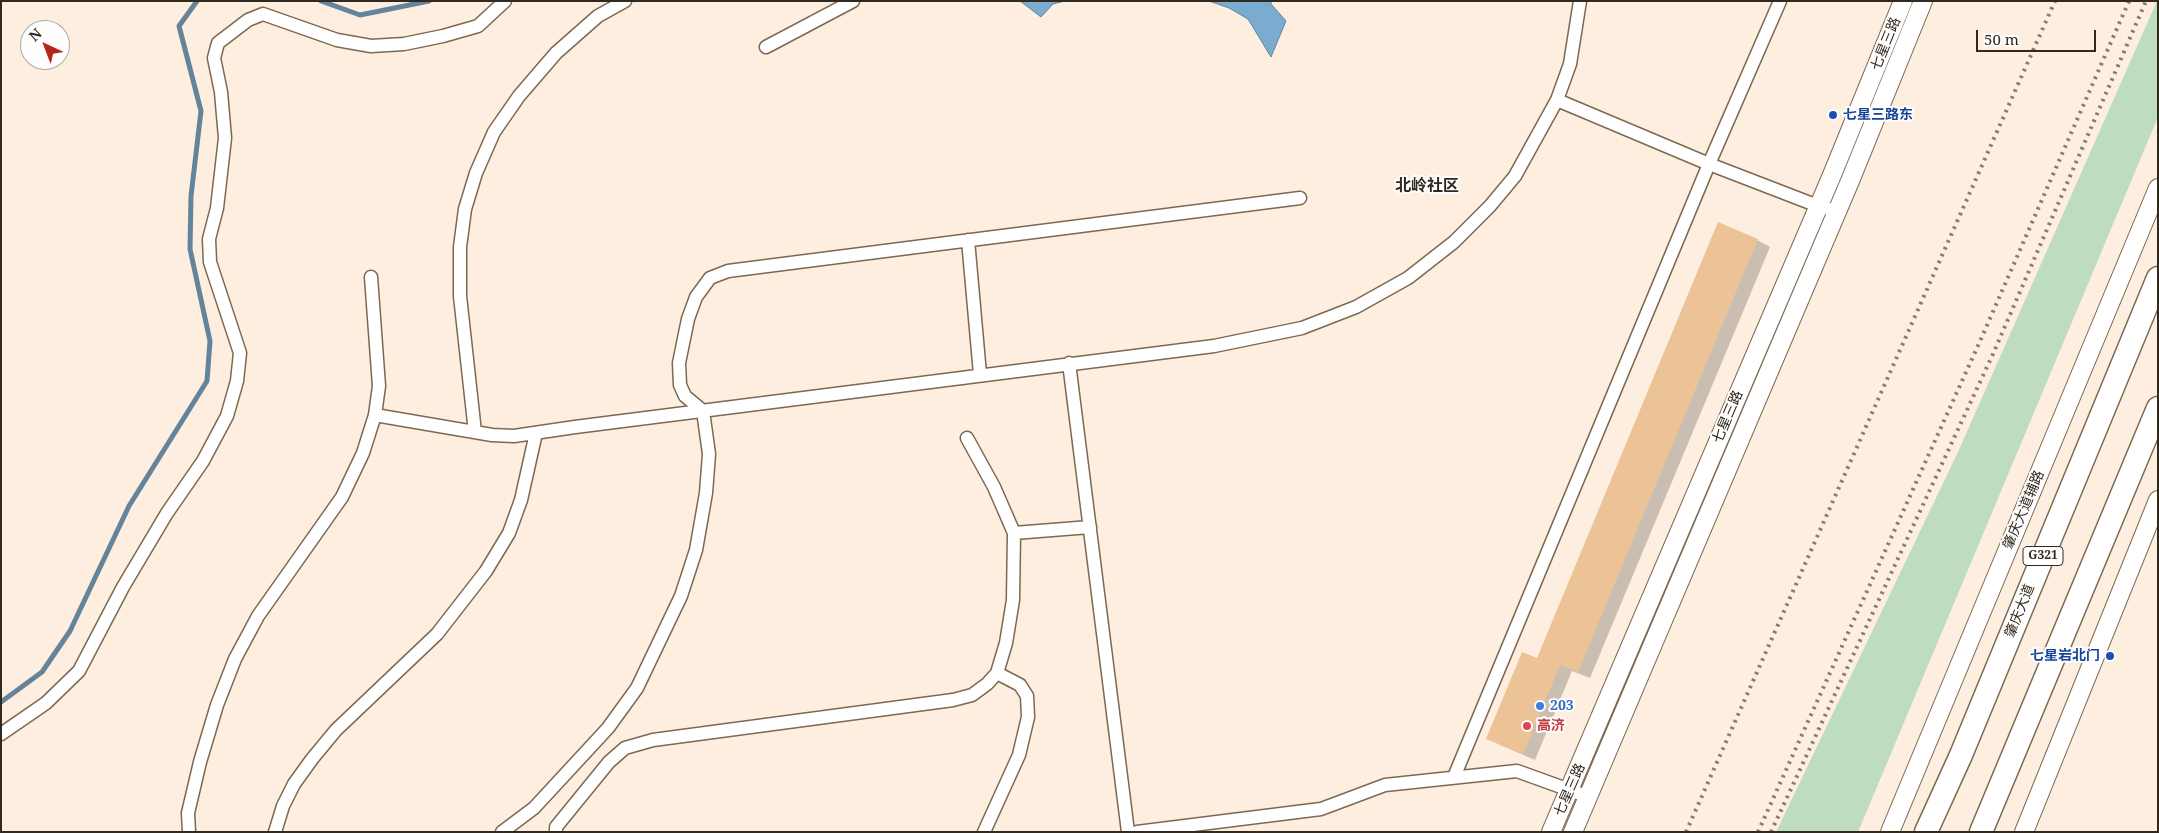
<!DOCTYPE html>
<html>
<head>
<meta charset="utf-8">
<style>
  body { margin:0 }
  #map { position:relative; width:2159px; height:833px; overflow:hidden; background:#fdeedf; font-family:"Noto Serif",serif }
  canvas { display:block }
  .frame { position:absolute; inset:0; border:2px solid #31281e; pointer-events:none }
  .north { position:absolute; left:20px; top:20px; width:50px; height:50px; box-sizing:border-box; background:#fefefe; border:1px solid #aca8a4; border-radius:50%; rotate:317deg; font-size:14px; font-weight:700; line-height:20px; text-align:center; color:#31281e }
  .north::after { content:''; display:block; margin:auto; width:18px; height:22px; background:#b4251d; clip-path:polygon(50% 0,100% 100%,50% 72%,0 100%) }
  .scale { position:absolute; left:1976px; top:30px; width:120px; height:22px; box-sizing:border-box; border:2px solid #31281e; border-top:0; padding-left:6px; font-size:15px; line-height:18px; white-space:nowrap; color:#31281e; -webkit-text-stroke:4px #fefefe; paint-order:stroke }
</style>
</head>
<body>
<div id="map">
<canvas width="2159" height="833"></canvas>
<div class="frame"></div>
<div class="north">N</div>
<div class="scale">50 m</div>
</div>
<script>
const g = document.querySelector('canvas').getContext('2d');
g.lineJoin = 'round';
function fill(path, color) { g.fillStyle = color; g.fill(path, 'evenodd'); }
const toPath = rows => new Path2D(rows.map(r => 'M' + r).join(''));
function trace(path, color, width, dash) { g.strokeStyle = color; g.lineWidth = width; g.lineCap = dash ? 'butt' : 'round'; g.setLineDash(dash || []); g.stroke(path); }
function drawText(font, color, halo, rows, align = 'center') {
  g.font = font + ' "Noto Serif","Noto Sans SC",serif'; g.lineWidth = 4; g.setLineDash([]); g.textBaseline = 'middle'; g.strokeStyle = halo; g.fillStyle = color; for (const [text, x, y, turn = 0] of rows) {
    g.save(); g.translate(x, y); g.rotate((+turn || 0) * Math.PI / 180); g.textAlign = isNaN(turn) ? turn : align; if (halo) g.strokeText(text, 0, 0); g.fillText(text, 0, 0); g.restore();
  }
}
const green = toPath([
  [2157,1,2158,117,1858,832,1779,832,1777,830,1958,452]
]);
const water = toPath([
  [1020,1,1065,1,1053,4,1041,17,1020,1],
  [1209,1,1271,1,1271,4,1286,21,1271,57,1248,19,1229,8,1209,1]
]);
const shadow = toPath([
  [1757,240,1770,247,1590,678,1572,671,1535,760,1500,745,1488,738,1537,660]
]);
const stream = toPath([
  [321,1,360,15,429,1],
  [1,702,42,672,70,631,129,506,207,381,210,341,190,249,191,196,201,111,179,26,197,1]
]);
const building = toPath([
  [1718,222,1758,239,1578,672,1560,665,1523,754,1486,739,1522,652,1537,658]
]);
const street = toPath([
  [766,47,853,1],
  [1557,100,1709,164,1818,206,1837,211],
  [968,240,980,374],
  [1069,363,1128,832],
  [375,415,492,435,514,436,575,427,1214,346,1302,328,1356,307,1408,278,1454,242,1490,206,1515,176,1557,100,1570,64,1580,1],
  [475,432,460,296,460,247,465,209,476,173,494,132,519,96,556,53,598,16,625,1],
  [1014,533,1090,527],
  [1,734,46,703,79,671,123,587,167,513,203,461,227,416,237,381,240,353,210,262,209,239,217,208,225,138,221,92,214,58,218,43,248,20,263,14,337,40,371,46,404,44,443,36,478,26,505,1],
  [1454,777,1709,164,1780,1],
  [189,832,188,813,200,762,217,705,235,659,258,616,342,497,363,453,375,415,379,386,371,277],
  [275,832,283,806,294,784,312,759,336,730,437,634,486,571,509,533,521,500,536,433],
  [502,832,534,808,608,728,637,688,681,596,696,550,706,493,709,454,703,411,685,396,680,385,679,363,688,319,696,297,710,278,728,271,1300,198],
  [556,832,556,827,609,762,625,748,653,740,953,700,972,695,987,684,997,673,1006,643,1013,600,1014,533,994,487,967,438],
  [984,832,1019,755,1028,717,1027,696,1020,685,997,673],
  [1137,832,1321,809,1385,785,1517,771,1589,797]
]);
const secondary = toPath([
  [1551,832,1832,175,1903,1],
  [1573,832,1850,181,1923,1],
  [1890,832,2158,188],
  [2024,832,2158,500]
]);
const highway = toPath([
  [1926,832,1961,755,2158,278],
  [1981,832,2158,408]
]);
const rail = toPath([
  [1686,832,2055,1],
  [1758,832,1981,339,2129,1],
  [1771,832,1993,354,2146,1]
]);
const markers = [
  [1833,115,5,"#1a4fb4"],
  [2110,656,5,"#1a4fb4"],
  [1540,706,5,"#3f7fe0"],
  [1527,726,5,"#e0444e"]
];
const shields = [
  [2043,556,40]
];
const shieldNames = [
  ["G321",2043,556]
];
const streetNames = [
  ["七星三路",1886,44,-68],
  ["七星三路",1728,417,-67],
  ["肇庆大道辅路",2024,510,-67],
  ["肇庆大道",2020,611,-68],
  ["七星三路",1570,790,-66]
];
const transitNames = [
  ["七星三路东",1843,115],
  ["七星岩北门",2100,656,"right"]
];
const shopNames = [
  ["203",1550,706]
];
const healthNames = [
  ["高济",1537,726]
];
const quarterNames = [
  ["北岭社区",1427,186]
];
fill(green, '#bddcc1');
fill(water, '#7aacd0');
trace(water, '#64849b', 1);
fill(shadow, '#0003');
trace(stream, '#64849b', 5);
fill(building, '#ebc396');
trace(street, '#7d6851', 15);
trace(secondary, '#7d6851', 20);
trace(highway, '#7d6851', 25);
trace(street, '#fff', 12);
trace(secondary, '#fff', 18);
trace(highway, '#fff', 22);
trace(rail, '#877c70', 4, [2.5, 5]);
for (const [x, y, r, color] of markers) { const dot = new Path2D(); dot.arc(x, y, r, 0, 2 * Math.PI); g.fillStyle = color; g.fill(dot); trace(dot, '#fefefe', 2); }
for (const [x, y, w] of shields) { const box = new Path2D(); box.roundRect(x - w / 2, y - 9.5, w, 19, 4); g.fillStyle = '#fefefe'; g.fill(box); trace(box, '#31281e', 1); }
drawText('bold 12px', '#31281e', null, shieldNames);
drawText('14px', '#31281e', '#fefefe', streetNames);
drawText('bold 14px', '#164399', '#fefefe', transitNames, 'left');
drawText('bold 14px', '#366cbe', '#fefefe', shopNames, 'left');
drawText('bold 14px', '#be3a42', '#fefefe', healthNames, 'left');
drawText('bold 16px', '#31281e', '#fefefe', quarterNames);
</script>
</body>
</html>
